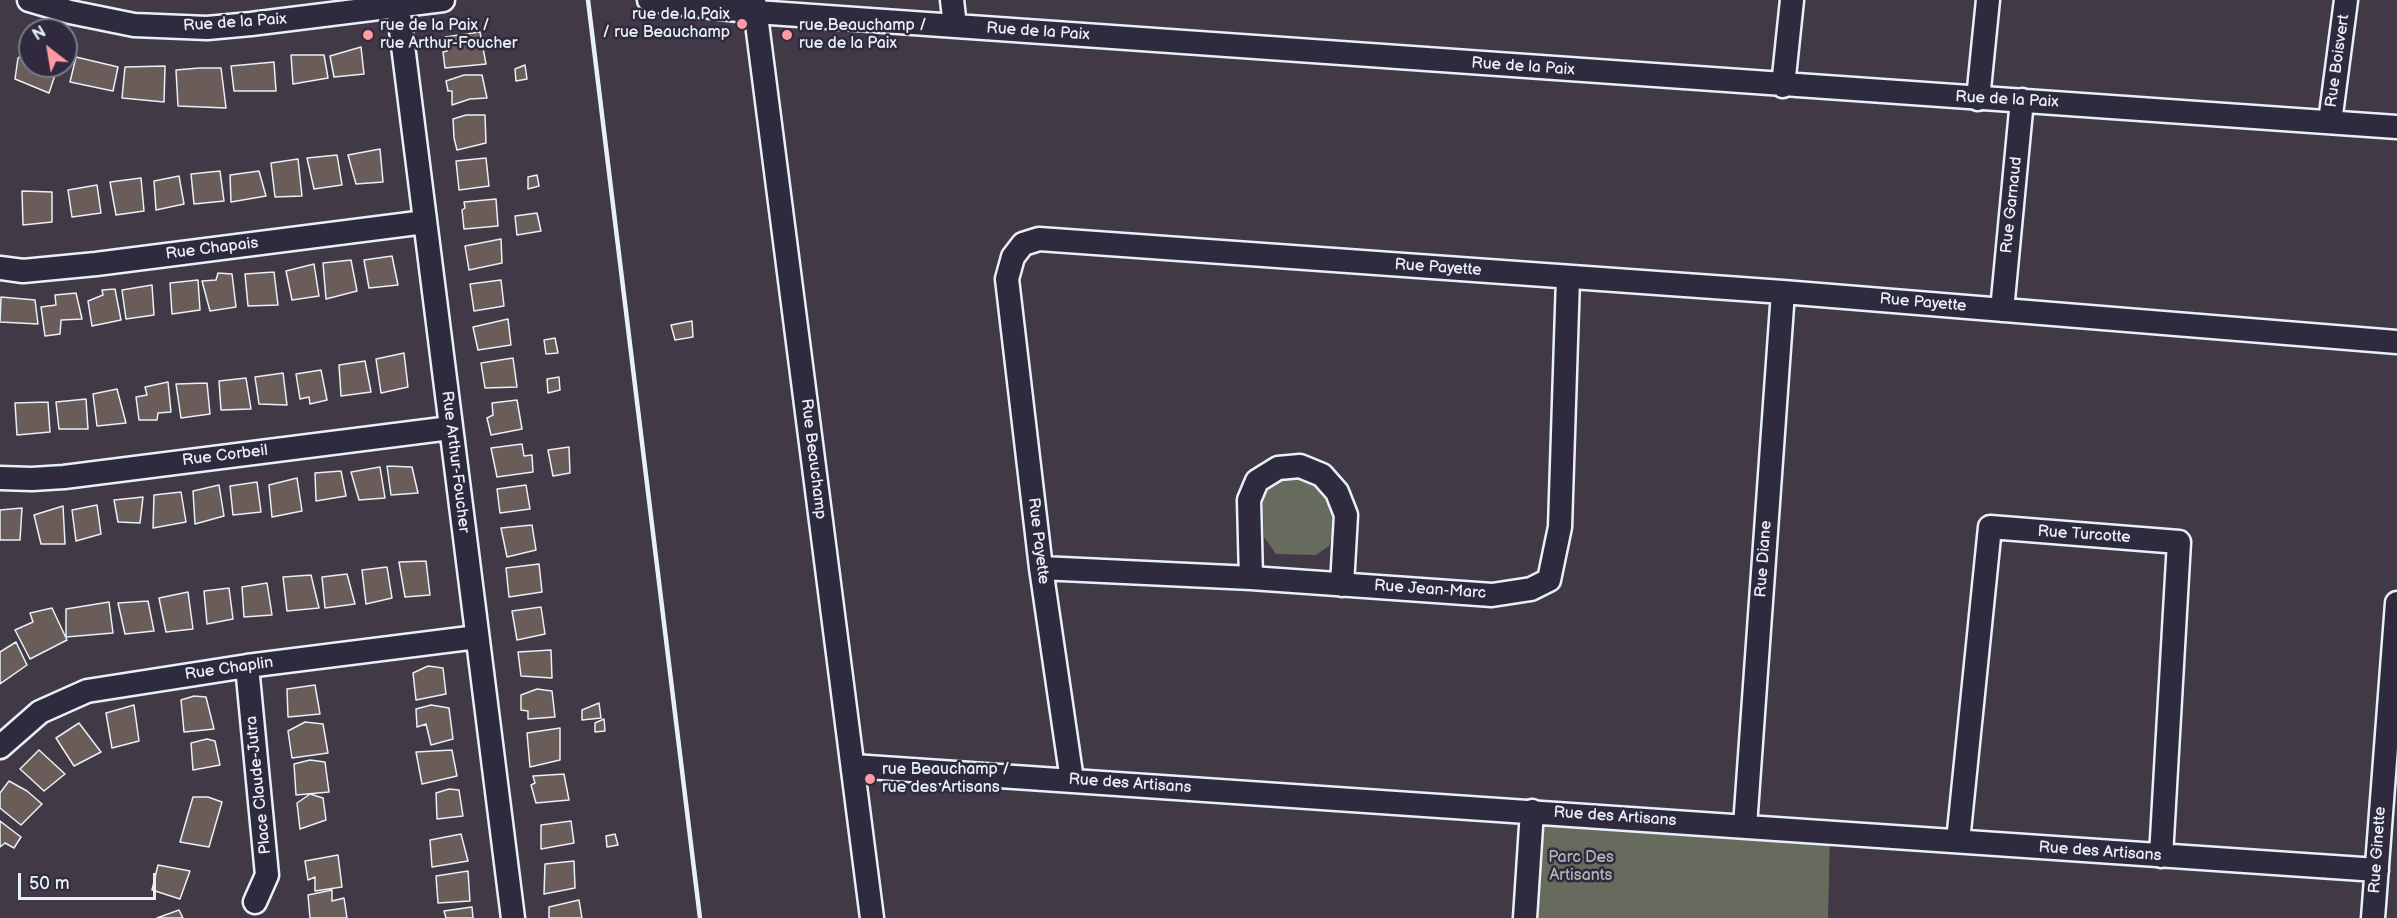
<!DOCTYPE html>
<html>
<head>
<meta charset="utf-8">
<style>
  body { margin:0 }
  #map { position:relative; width:2397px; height:918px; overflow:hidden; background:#413945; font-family:"Balsamiq Sans",sans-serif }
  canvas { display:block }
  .north { position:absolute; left:18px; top:18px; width:60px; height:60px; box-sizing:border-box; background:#2f2a3d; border:2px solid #797a88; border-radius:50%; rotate:329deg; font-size:16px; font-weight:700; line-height:24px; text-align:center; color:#e8f1f8 }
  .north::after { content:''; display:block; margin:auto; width:21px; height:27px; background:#ff9aa2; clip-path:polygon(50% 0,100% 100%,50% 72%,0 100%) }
  .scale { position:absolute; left:18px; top:873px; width:138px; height:27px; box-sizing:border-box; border:3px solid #e8f1f8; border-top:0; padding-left:8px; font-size:18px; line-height:21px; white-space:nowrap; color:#e8f1f8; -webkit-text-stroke:4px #2f2a3d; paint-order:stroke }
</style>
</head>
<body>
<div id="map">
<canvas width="2397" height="918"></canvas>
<div class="north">N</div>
<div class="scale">50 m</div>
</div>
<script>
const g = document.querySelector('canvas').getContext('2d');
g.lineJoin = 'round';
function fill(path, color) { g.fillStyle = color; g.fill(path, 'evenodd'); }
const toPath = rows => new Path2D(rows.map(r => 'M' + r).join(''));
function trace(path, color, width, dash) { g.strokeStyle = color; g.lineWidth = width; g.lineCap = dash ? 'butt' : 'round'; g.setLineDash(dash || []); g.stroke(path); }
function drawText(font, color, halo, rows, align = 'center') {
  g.font = font + ' "Balsamiq Sans",sans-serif'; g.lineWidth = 5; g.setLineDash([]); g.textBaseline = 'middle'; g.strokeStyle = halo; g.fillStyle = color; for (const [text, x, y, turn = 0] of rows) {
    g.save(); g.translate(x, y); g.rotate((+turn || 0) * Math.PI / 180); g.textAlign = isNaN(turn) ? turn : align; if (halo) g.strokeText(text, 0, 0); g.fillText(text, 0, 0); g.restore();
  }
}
const green = toPath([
  [1304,472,1332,491,1334,532,1329,546,1316,555,1276,554,1264,537,1262,488,1276,475],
  [1532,812,1830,832,1828,918,1527,918]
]);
const building = toPath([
  [480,32,486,64,445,68,443,52,447,51,445,37,480,32],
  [26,45,30,46,30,66,58,66,49,93,15,79,18,58,25,53,26,45],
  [361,47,364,74,334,77,330,56,361,47],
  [291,55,324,55,328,78,293,84,291,55],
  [76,57,118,67,113,91,70,82,76,57],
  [274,62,276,91,234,91,231,66,274,62],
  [525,65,527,79,516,81,515,69,525,65],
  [165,66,164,102,122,98,125,67,165,66],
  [199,68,221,68,226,108,178,106,176,70,199,68],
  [464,75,482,75,487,98,470,99,452,105,452,91,448,91,446,81,464,75],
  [466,115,485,115,486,143,457,150,454,138,453,119,466,115],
  [380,149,383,182,356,184,348,155,380,149],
  [337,155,342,185,314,189,307,158,337,155],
  [486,158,489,186,459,190,456,161,486,158],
  [298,159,302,196,275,197,271,163,298,159],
  [220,171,224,201,194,204,191,174,220,171],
  [259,171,266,196,231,202,230,175,259,171],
  [537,175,539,186,528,189,528,177,537,175],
  [179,176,184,204,156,210,154,181,179,176],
  [141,178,144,211,116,215,110,182,141,178],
  [97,185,101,213,72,217,68,190,97,185],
  [22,191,52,192,52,222,23,225,22,191],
  [496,199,498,226,464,229,462,210,465,208,464,202,496,199],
  [537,213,541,231,517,235,515,216,537,213],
  [501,239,502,263,469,270,465,246,501,239],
  [392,256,398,285,369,288,364,260,392,256],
  [351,260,357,291,326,299,323,263,351,260],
  [314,264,319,296,292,300,286,271,314,264],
  [274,272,278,305,248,306,245,274,274,272],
  [218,273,232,274,236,307,210,311,202,281,216,280,218,273],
  [198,280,200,310,172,314,170,283,198,280],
  [501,280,504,306,474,311,470,284,501,280],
  [152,285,154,315,126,319,122,290,152,285],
  [115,289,121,320,92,326,88,301,103,295,102,290,115,289],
  [76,293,82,319,61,320,60,334,45,336,41,307,56,305,55,295,76,293],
  [1,297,35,300,38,324,0,322,1,297],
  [508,319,511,345,478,350,473,327,508,319],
  [692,321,693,337,675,340,671,325,692,321],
  [555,338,558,353,546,354,544,340,555,338],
  [404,353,408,387,381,393,376,359,404,353],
  [513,358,517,387,485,388,481,363,513,358],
  [365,361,371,392,341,396,339,365,365,361],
  [321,370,327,400,310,404,309,397,300,399,296,374,321,370],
  [283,373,287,405,259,404,255,377,283,373],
  [559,377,560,390,548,393,547,379,559,377],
  [246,378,251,409,221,410,219,381,246,378],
  [168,382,171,412,158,413,157,420,139,420,136,397,147,395,145,387,168,382],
  [207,383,210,414,181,418,176,384,207,383],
  [117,389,126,423,97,426,93,394,117,389],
  [86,399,88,429,59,429,56,402,86,399],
  [517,400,522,429,491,435,487,418,493,415,492,403,517,400],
  [48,402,50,432,17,435,15,403,48,402],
  [522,444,524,456,532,455,533,472,497,477,491,448,522,444],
  [569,447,570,473,553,476,548,450,569,447],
  [387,466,412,467,418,493,391,495,387,466],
  [380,467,385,498,359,500,351,472,380,467],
  [341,471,346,496,316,501,315,473,341,471],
  [297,478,302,511,272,517,269,485,297,478],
  [257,482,261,512,233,515,230,486,257,482],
  [219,485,224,516,195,524,193,491,219,485],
  [526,485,530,509,500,513,497,489,526,485],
  [181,492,186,522,153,528,154,495,181,492],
  [143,497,140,523,118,522,114,500,143,497],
  [97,505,101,534,76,541,72,510,97,505],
  [63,506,65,544,41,544,34,515,63,506],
  [22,508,20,540,0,540,0,510,22,508],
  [532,525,536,550,507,557,501,528,532,525],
  [426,561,430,595,405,597,399,562,426,561],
  [539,564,542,592,509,597,506,568,539,564],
  [387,567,392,598,366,604,362,570,387,567],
  [347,574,355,604,325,608,322,577,347,574],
  [311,575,319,608,287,611,283,577,311,575],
  [267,583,272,615,244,617,242,587,267,583],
  [229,588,233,619,207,624,204,591,229,588],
  [188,592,193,629,166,632,159,598,188,592],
  [148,601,154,631,125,634,118,603,148,601],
  [109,602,113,633,66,637,66,609,109,602],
  [541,607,545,634,517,640,512,611,541,607],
  [52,608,67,640,30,659,15,630,33,622,30,613,52,608],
  [16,642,27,665,0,684,0,652,16,642],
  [551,650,552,678,521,676,518,652,551,650],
  [428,666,443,668,446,694,416,700,413,673,428,666],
  [315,685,320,714,288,717,287,689,315,685],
  [537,689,552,691,555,717,528,719,528,711,521,710,521,695,537,689],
  [194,696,206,697,214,729,184,732,181,700,194,696],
  [599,703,601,718,582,720,582,710,599,703],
  [134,705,139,741,112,748,106,713,134,705],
  [431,705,449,708,453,739,431,745,426,724,417,727,416,709,431,705],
  [604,719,605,731,595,732,595,723,604,719],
  [305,722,323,724,328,753,292,758,288,731,305,722],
  [79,723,101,752,74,766,56,738,79,723],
  [560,728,560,760,530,767,527,733,560,728],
  [207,739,215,741,220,765,193,770,191,743,207,739],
  [39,750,65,774,44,791,20,769,39,750],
  [452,750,457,776,422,784,416,752,452,750],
  [310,760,325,762,329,792,296,795,294,764,310,760],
  [564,774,569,800,536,803,531,785,535,783,533,776,564,774],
  [9,781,27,791,42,804,21,825,0,808,0,793,9,781],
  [449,789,459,790,463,816,437,819,436,793,449,789],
  [310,794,323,798,326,820,300,829,297,803,310,794],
  [193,797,208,797,222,802,209,847,180,842,193,797],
  [0,821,21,837,14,848,5,843,0,847,0,821],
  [571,821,574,843,541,849,541,825,571,821],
  [461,834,468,861,432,867,430,840,461,834],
  [615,834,618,845,607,847,606,836,615,834],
  [338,855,342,887,315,891,315,877,308,880,305,861,338,855],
  [574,861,575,888,544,894,545,864,574,861],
  [158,865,190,871,180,899,152,890,158,865],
  [468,871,470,901,438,903,436,876,468,871],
  [332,890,332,901,344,898,347,918,310,918,308,895,332,890],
  [579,900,582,918,549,918,549,907,579,900],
  [472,907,473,918,446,918,444,911,472,907],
  [179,910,183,918,157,918,179,910]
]);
const street = toPath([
  [29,0,70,12,134,25,207,28,251,24,443,0],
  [649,0,756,12,2397,127],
  [754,0,872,918],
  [952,0,955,26],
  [398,6,513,918],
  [1783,86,1792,0],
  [1978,99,1988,0],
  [2330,122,2346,0],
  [0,268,23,271,96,264,425,222],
  [2002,310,2022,100],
  [0,478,32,479,64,477,450,428],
  [1041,568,1251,578,1492,595,1531,589,1549,580,1560,527,1568,278],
  [1251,578,1249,500,1257,481,1278,468,1300,466,1322,475,1337,492,1346,515,1342,585],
  [247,666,267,875,255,902],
  [0,747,40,712,87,691,247,666,477,637],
  [853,766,2377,870],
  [1072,780,1041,568,1007,279,1013,257,1023,244,1039,239,1783,292,2397,342],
  [1745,826,1783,292],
  [1958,841,1990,527,2179,542,2161,856],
  [1525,918,1532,811],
  [2373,918,2397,603]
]);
const rail = toPath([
  [588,0,700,918]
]);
const markers = [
  [742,24,6,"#ff9aa2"],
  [368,35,6,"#ff9aa2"],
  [787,35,6,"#ff9aa2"],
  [870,779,6,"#ff9aa2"]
];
const poiNames = [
  ["rue de la Paix",730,15,"right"],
  ["/ rue Beauchamp",730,33,"right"],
  ["rue de la Paix /",380,26],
  ["rue Arthur-Foucher",380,44],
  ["rue Beauchamp /",799,26],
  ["rue de la Paix",799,44],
  ["rue Beauchamp /",882,770],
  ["rue des Artisans",882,788]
];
const streetNames = [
  ["Rue de la Paix",235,23,-4],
  ["Rue de la Paix",1038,32,4],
  ["Rue Boisvert",2338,61,-82],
  ["Rue de la Paix",1523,67,4],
  ["Rue de la Paix",2007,100,3],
  ["Rue Garnaud",2012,205,-84],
  ["Rue Chapais",212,249,-7],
  ["Rue Payette",1438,268,4],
  ["Rue Payette",1923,303,5],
  ["Rue Corbeil",225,456,-7],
  ["Rue Beauchamp",813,459,83],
  ["Rue Arthur-Foucher",455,462,83],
  ["Rue Turcotte",2084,535,4],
  ["Rue Payette",1038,541,83],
  ["Rue Diane",1764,559,-86],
  ["Rue Jean-Marc",1430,590,4],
  ["Rue Chaplin",229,669,-8],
  ["Rue des Artisans",1130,784,4],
  ["Place Claude-Jutra",259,785,-96],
  ["Rue des Artisans",1615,817,4],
  ["Rue Ginette",2378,850,-86],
  ["Rue des Artisans",2100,852,4]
];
const parkNames = [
  ["Parc Des",1581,858],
  ["Artisants",1581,876]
];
fill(green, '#676b5d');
fill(building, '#6a5c59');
trace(building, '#e8f1f8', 1.5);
trace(street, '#e8f1f8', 27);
trace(street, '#2f2a3d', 22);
trace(rail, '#e8f1f8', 4.5);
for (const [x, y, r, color] of markers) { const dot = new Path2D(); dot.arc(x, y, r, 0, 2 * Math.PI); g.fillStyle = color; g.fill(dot); trace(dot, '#2f2a3d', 2); }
drawText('16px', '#e8f1f8', '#2f2a3d', poiNames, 'left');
drawText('16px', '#e8f1f8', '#2f2a3d', streetNames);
drawText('16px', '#aeb5b2', '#2f2a3d', parkNames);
</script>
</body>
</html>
